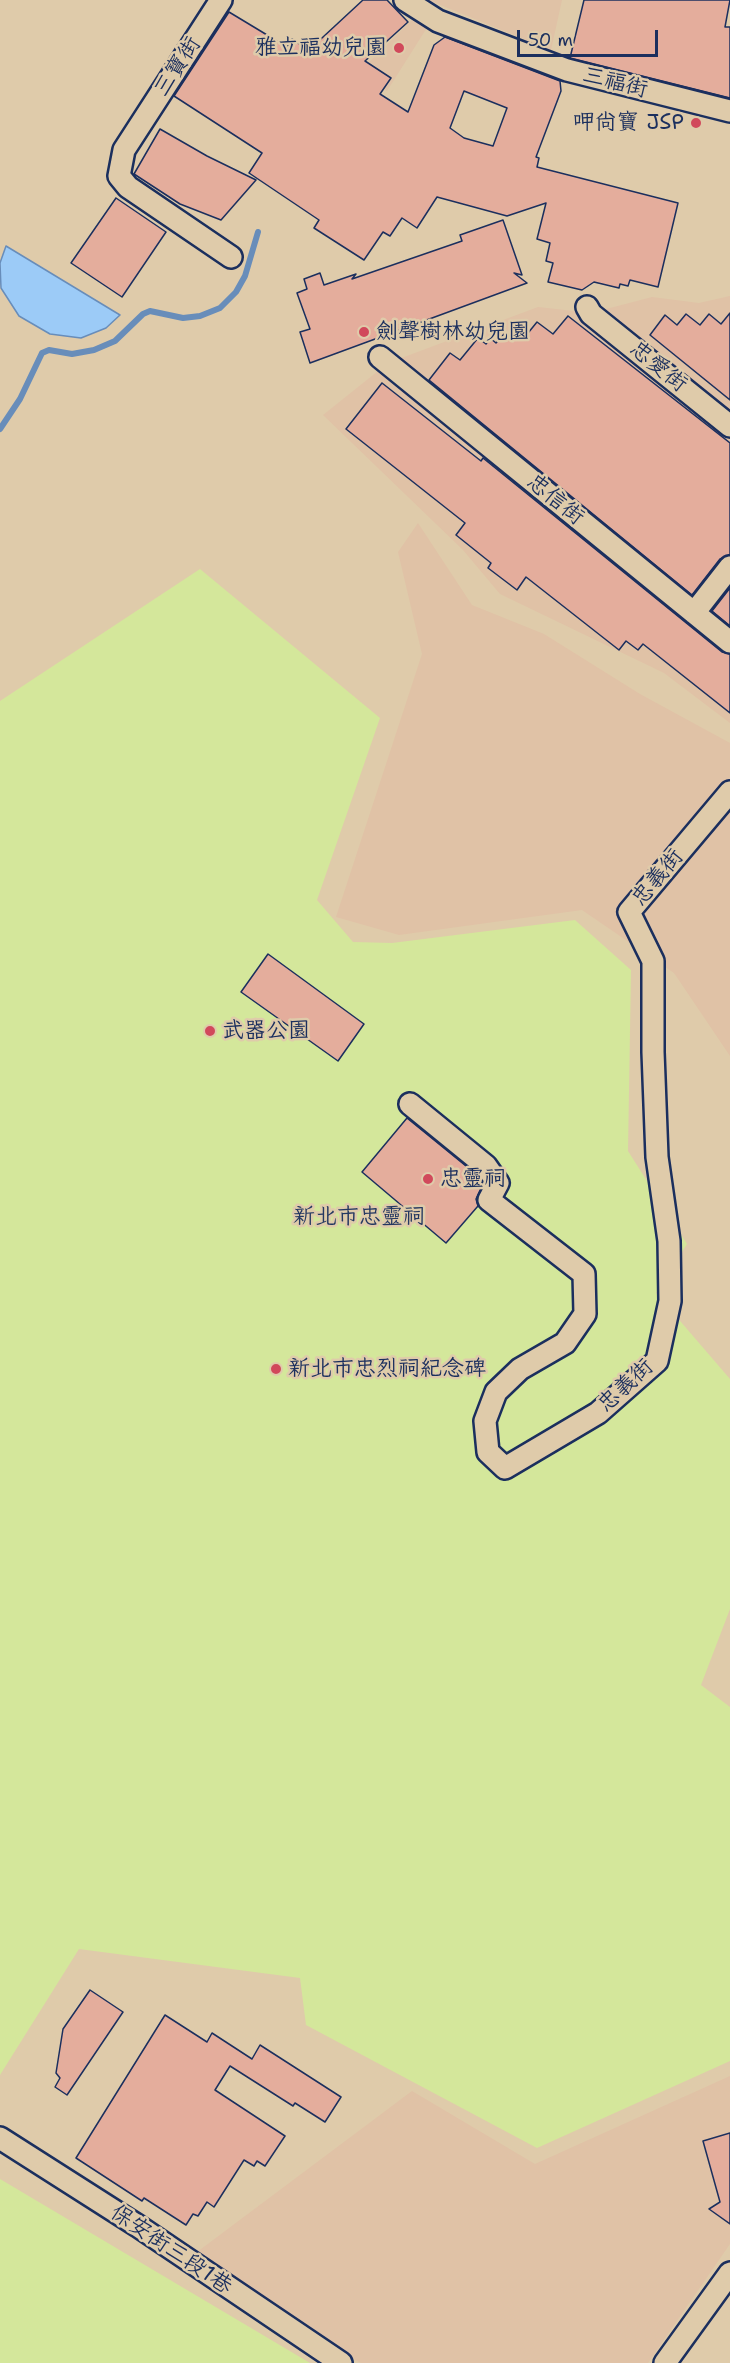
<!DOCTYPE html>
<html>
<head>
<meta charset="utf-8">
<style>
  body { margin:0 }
  #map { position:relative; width:730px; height:2363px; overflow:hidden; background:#dfcbaa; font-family:"Shantell Sans",sans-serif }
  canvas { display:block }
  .scale { position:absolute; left:517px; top:30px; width:141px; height:27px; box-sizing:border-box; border:3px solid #1b2f5e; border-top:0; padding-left:8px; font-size:18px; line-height:21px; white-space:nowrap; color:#1b2f5e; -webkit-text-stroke:4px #dfcbaa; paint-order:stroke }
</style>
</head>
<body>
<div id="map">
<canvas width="730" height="2363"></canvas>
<div class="scale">50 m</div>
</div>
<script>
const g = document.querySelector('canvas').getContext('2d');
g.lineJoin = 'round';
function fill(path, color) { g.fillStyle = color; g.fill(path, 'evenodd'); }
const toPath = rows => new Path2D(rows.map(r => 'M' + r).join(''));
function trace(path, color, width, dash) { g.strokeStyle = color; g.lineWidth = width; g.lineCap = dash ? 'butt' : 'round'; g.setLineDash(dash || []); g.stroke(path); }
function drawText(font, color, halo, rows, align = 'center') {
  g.font = font + ' "Shantell Sans","LXGW WenKai TC",sans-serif'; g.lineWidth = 5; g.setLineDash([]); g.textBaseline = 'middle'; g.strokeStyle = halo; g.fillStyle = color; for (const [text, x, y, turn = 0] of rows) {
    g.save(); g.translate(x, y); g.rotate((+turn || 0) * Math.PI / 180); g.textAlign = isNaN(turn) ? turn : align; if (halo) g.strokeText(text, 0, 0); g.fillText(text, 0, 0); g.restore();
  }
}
const built = toPath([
  [428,0,562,0,551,50],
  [417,15,430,23,387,91,359,72],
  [730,296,730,723,664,673,500,594,463,550,323,415,388,363,538,307,591,313,652,297,699,303],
  [418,523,472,605,544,634,640,694,730,743,730,1056,674,973,582,910,399,935,336,917,422,654,398,552],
  [730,2076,730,2244,648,2363,361,2363,321,2341,193,2255,412,2091,535,2164]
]);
const green = toPath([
  [200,569,380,718,317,900,353,942,392,943,575,920,631,970,628,1151,687,1244,656,1293,730,1379,730,1609,701,1685,730,1707,730,2061,537,2148,306,2025,300,1978,79,1949,0,2075,0,701],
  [0,2179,310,2363,0,2363]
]);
const water = toPath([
  [6,246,120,315,106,328,81,338,50,334,19,316,1,288,0,263,6,246]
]);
const stream = toPath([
  [0,429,20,399,42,353,49,350,72,354,94,350,115,341,143,314,150,311,183,318,200,316,220,308,236,292,245,276,258,232]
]);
const building = toPath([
  [363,0,387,0,408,22,365,61,391,78,380,94,408,112,434,45,445,37,560,81,561,91,536,157,539,158,537,167,678,203,658,287,630,280,628,286,620,284,619,288,594,282,582,290,548,282,553,263,546,261,550,243,537,239,546,203,507,216,437,197,417,228,402,218,390,236,383,232,364,260,314,228,319,220,249,173,262,153,174,96,229,12,287,47,292,39,309,50,363,0],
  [464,91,507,108,493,146,464,138,450,128,464,91],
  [584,0,730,0,725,27,730,27,730,98,570,58,584,0],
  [160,129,207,156,256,180,221,220,180,204,134,174,160,129],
  [116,198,166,232,122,297,71,263,116,198],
  [503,220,522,275,514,273,527,283,310,363,300,332,310,329,297,293,307,289,304,279,320,273,324,285,356,274,352,279,462,241,460,235,503,220],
  [730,313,730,400,650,335,665,315,677,325,686,314,700,325,709,314,721,324,730,313],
  [568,316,730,443,730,555,720,559,692,595,429,380,450,353,460,360,478,338,486,344,490,338,496,343,504,334,509,339,516,331,524,338,537,322,553,334,568,316],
  [382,383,481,461,483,458,722,652,730,654,730,713,643,644,638,650,626,641,619,650,526,577,517,590,488,568,491,563,456,535,465,523,346,429,382,383],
  [730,588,730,626,712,611,730,588],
  [268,954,364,1024,338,1061,241,992,268,954],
  [407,1118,477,1175,483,1184,476,1199,478,1206,446,1243,362,1172,407,1118],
  [90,1990,123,2012,67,2095,55,2087,60,2078,56,2073,63,2029,90,1990],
  [165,2015,207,2042,212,2033,252,2059,260,2045,341,2097,325,2122,295,2103,293,2106,230,2066,215,2090,285,2136,265,2166,257,2161,254,2166,244,2160,214,2207,207,2202,198,2216,193,2214,186,2225,144,2198,142,2201,76,2158,165,2015],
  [730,2133,730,2224,709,2209,720,2202,703,2141,730,2133]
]);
const minor = toPath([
  [221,0,124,150,119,176,128,187,231,257],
  [405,0,438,21,567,70,730,111],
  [587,307,591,314,730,426],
  [380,357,730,642],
  [694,613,730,567],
  [410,1104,486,1166,498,1183,489,1200,584,1274,585,1314,565,1343,520,1369,496,1392,485,1421,488,1452,505,1468,598,1413,657,1361,670,1301,669,1241,657,1157,653,1052,653,961,629,912,730,792],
  [0,2138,138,2226,341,2363],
  [665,2363,730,2273]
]);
const markers = [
  [399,48,6,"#d1495b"],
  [696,123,6,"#d1495b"],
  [364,332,6,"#d1495b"],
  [210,1031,6,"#d1495b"],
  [428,1179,6,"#d1495b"],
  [276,1369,6,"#d1495b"]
];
const poiNames = [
  ["雅立福幼兒園",387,48,"right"],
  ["呷尚寶 JSP",684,123,"right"],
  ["劍聲樹林幼兒園",376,332],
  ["武器公園",222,1031],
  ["忠靈祠",440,1179],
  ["新北市忠烈祠紀念碑",288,1369]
];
const streetNames = [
  ["三寶街",178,67,-57],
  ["三福街",615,83,14],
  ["忠愛街",658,367,39],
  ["忠信街",555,500,39],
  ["忠義街",658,878,-50],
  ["忠義街",626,1386,-43],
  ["保安街三段1巷",171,2250,34]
];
const parkNames = [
  ["新北市忠靈祠",359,1217]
];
fill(built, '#e0c2a6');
fill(green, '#d4e79b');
fill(water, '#9ccbf7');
trace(water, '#688dba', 1.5);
trace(stream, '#688dba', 6);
fill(building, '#e4ad9c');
trace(building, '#1b2f5e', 1.5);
trace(minor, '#1b2f5e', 26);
trace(minor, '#dfcbaa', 21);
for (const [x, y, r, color] of markers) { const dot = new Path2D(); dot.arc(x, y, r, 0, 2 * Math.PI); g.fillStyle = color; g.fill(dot); trace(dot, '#dfcbaa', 2); }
drawText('22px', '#1b2f5e', '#dfcbaa', poiNames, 'left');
drawText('22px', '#1b2f5e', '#dfcbaa', streetNames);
drawText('22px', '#243861', '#dfcbaa', parkNames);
</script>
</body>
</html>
